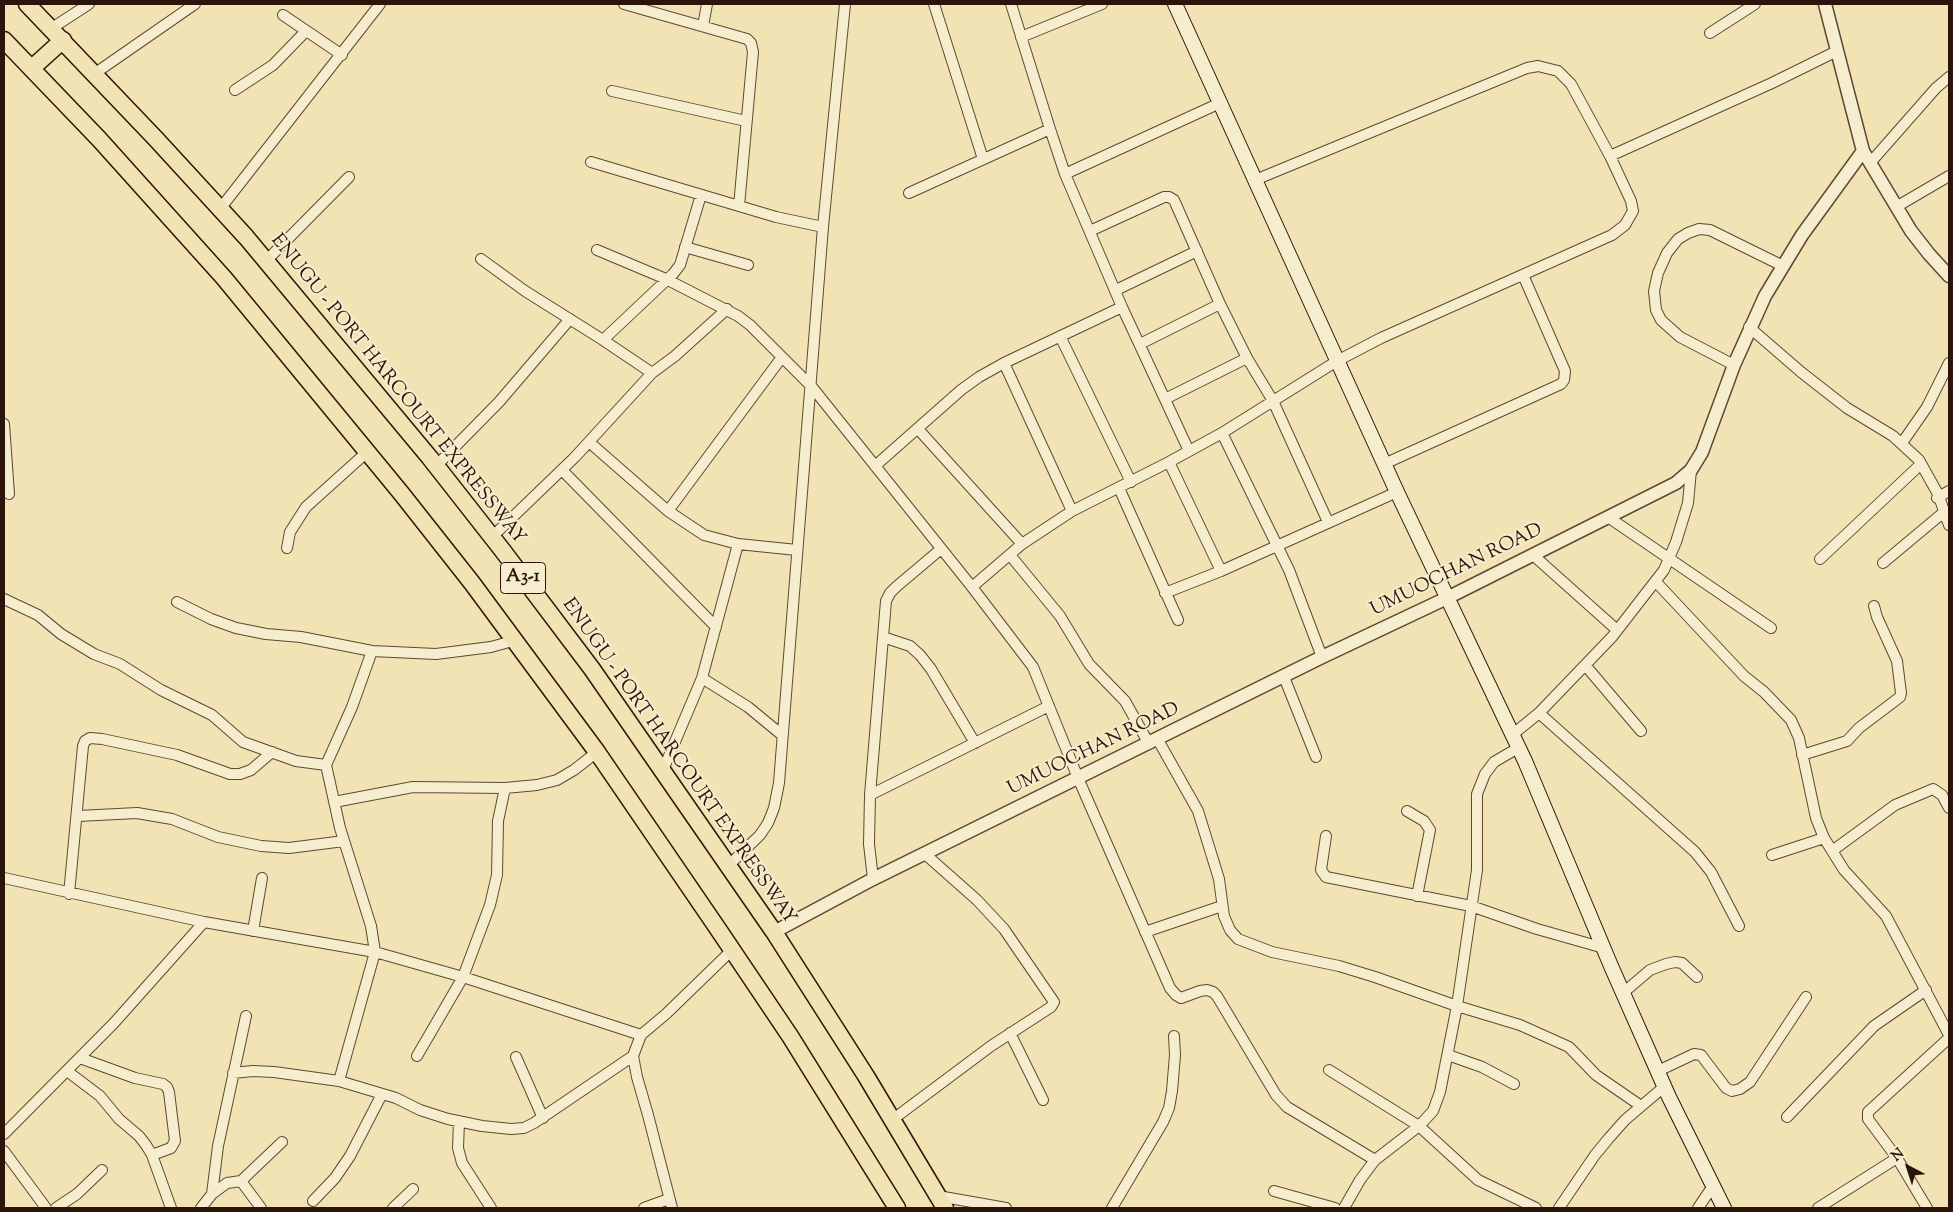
<!DOCTYPE html>
<html>
<head>
<meta charset="utf-8">
<style>
  body { margin:0 }
  #map { position:relative; width:1953px; height:1212px; overflow:hidden; background:#f1e3b4; font-family:"Sorts Mill Goudy",serif }
  canvas { display:block }
  .frame { position:absolute; inset:0; border:5px solid #2d140a; pointer-events:none }
  .north { position:absolute; left:1883px; top:1142px; width:50px; height:50px; -webkit-text-stroke:4px #f6edce; paint-order:stroke; rotate:320deg; font-size:14px; font-weight:700; line-height:20px; text-align:center; color:#2d140a }
  .north::after { content:''; display:block; margin:auto; width:18px; height:22px; background:#2d140a; clip-path:polygon(50% 0,100% 100%,50% 72%,0 100%) }
</style>
</head>
<body>
<div id="map">
<canvas width="1953" height="1212"></canvas>
<div class="frame"></div>
<div class="north">N</div>
</div>
<script>
const g = document.querySelector('canvas').getContext('2d');
g.lineJoin = 'round';
const toPath = rows => new Path2D(rows.map(r => 'M' + r).join(''));
function trace(path, color, width, dash) { g.strokeStyle = color; g.lineWidth = width; g.lineCap = dash ? 'butt' : 'round'; g.setLineDash(dash || []); g.stroke(path); }
function drawText(font, color, halo, rows, align = 'center') {
  g.font = font + ' "Sorts Mill Goudy",serif'; g.lineWidth = 4; g.setLineDash([]); g.textBaseline = 'middle'; g.strokeStyle = halo; g.fillStyle = color; for (const [text, x, y, turn = 0] of rows) {
    g.save(); g.translate(x, y); g.rotate((+turn || 0) * Math.PI / 180); g.textAlign = isNaN(turn) ? turn : align; if (halo) g.strokeText(text, 0, 0); g.fillText(text, 0, 0); g.restore();
  }
}
const minor = toPath([
  [624,4,747,39,751,43,753,52,739,206],
  [934,4,983,159],
  [1011,4,1050,129,1065,174,1122,307,1189,451],
  [283,15,342,55],
  [703,26,707,4],
  [52,28,89,4],
  [1710,33,1755,4],
  [1021,37,1102,4],
  [94,74,195,4],
  [235,90,273,65,306,31],
  [612,91,746,121],
  [1610,156,1772,83,1837,51],
  [591,162,776,217,823,227],
  [1870,163,1936,88,1949,77],
  [1065,174,1220,103],
  [909,193,1050,129],
  [1896,207,1949,176],
  [220,209,380,4],
  [1090,231,1164,197,1169,197,1174,200,1220,304,1247,358,1273,401,1328,522],
  [685,247,748,265],
  [597,250,666,279,738,316,750,325,812,387,972,587,1033,667,1078,778,1170,988,1176,995,1181,998,1200,991,1207,990,1213,992,1217,996,1276,1095,1287,1107,1375,1160],
  [481,259,525,291,603,340,652,373],
  [266,261,349,177],
  [1116,290,1197,251],
  [1749,327,1801,372,1847,408,1893,436,1919,460,1938,494,1949,525],
  [1060,336,1131,482],
  [603,340,673,274,680,265,701,195],
  [1140,344,1220,304],
  [1004,363,1072,511],
  [1734,365,1680,337,1661,320,1656,310,1654,291,1658,273,1667,253,1678,239,1688,233,1699,229,1710,230,1783,266],
  [1165,399,1247,358],
  [4,424,9,494],
  [918,429,1022,544],
  [1222,433,1289,570,1322,657],
  [589,442,668,511,704,535,738,544,797,550],
  [1902,443,1927,407,1949,363],
  [1169,462,1221,571],
  [1384,464,1561,384,1564,380,1565,371,1523,275],
  [436,466,499,402,570,319],
  [875,466,961,390,979,377,1004,363,1122,307],
  [562,470,716,627],
  [1119,488,1178,620],
  [1937,498,1949,491],
  [668,511,782,357],
  [1608,517,1771,628],
  [492,537,575,457,652,373,675,356,727,309],
  [287,548,290,532,306,507,367,452],
  [1010,555,1060,616,1089,664,1125,701,1149,744],
  [1533,555,1617,630],
  [1820,559,1921,464],
  [1883,563,1944,512],
  [1656,582,1744,676,1764,692,1791,720,1799,738,1816,818,1824,838,1844,870,1886,916,1949,1035],
  [972,587,1022,544,1072,511,1169,462,1222,433,1337,361,1381,338,1612,235,1625,225,1633,211,1631,201,1610,156,1571,84,1558,71,1538,66,1527,68,1255,180],
  [1165,593,1221,571,1397,492],
  [4,599,38,615,61,634,94,654,120,664,161,690,212,715,243,742,296,761,326,765],
  [177,602,211,619,236,628,266,634,301,637,372,651,436,654,491,647,516,640],
  [883,637,910,646,920,655,931,669,975,743],
  [1585,665,1641,731],
  [1284,677,1316,757],
  [702,678,748,707,782,735],
  [1539,713,1695,852,1711,872,1739,926],
  [1512,735,1539,713,1612,637,1664,570,1676,542,1688,503,1691,470],
  [1158,740,1198,811,1219,879,1224,916,1230,930,1238,939,1272,952,1339,966,1375,977,1457,1006,1520,1025,1569,1047,1596,1075,1641,1106],
  [1802,755,1847,741,1859,728,1900,697,1901,693,1897,661,1877,617,1874,606],
  [663,770,702,678,738,544],
  [870,795,1049,706],
  [334,802,413,787,505,788,537,785,557,780,574,770,597,752],
  [1407,811,1424,821,1430,830,1417,896],
  [78,816,137,813,172,819,218,837,261,846,289,848,344,841],
  [1326,836,1321,870,1326,877,1471,906,1537,929,1604,948],
  [1832,851,1895,805,1933,789,1942,795,1949,808],
  [1772,855,1824,838],
  [728,866,760,835,768,823,774,808,779,783,823,227,845,4],
  [4,878,204,922,375,952,463,977,641,1035],
  [873,879,869,844,870,795,886,601,890,593,896,587,941,549],
  [69,894,83,746,85,741,90,738,102,739,177,755,230,774,240,774,251,770,272,752],
  [253,931,262,878],
  [1145,932,1222,906],
  [1623,993,1650,970,1666,964,1675,962,1682,963,1697,977],
  [1010,1033,1043,1100],
  [1448,1055,1482,1067,1514,1084],
  [417,1056,463,977,490,905,497,875,498,821,505,788],
  [516,1057,543,1118],
  [80,1058,135,1078,163,1084,167,1087,169,1092,175,1141,171,1148,152,1155],
  [1329,1070,1419,1126,1478,1180,1536,1208],
  [67,1071,100,1096,119,1119,139,1136,146,1145,152,1155,171,1208],
  [1658,1071,1694,1054,1701,1055,1726,1088,1732,1091,1740,1089,1750,1082,1806,997],
  [233,1073,253,1071,274,1072,339,1081,396,1098,420,1110,448,1119,482,1126,511,1129,524,1128,534,1123,633,1056],
  [339,1081,375,952,371,926,340,828,326,765,352,707,372,651],
  [1787,1117,1874,1026,1926,990],
  [892,1120,991,1046,1051,1007,1054,1002,1004,929,977,900,925,854],
  [459,1121,458,1148,462,1163,491,1208],
  [4,1134,114,1023,204,922],
  [4,1151,46,1208],
  [241,1181,261,1208],
  [1274,1191,1335,1208],
  [212,1194,227,1183,241,1181,282,1142],
  [938,1196,1006,1208],
  [313,1201,335,1178,350,1156,382,1094],
  [56,1208,77,1194,102,1170],
  [201,1208,212,1194,218,1146,246,1016],
  [393,1208,413,1189],
  [644,1208,669,1199],
  [672,1208,648,1115,637,1077,633,1056,641,1035,666,1014,732,950],
  [1112,1208,1163,1122,1169,1108,1172,1091,1175,1055,1174,1036],
  [1344,1208,1360,1180,1375,1160,1419,1126,1433,1111,1440,1092,1457,1006,1477,870,1477,794,1485,774,1494,762,1518,748],
  [1559,1208,1595,1155,1609,1138,1625,1120,1665,1086],
  [1698,1208,1713,1186],
  [1818,1208,1897,1158],
  [1927,1208,1897,1158,1868,1119,1868,1112,1949,1038]
]);
const tertiary = toPath([
  [1863,151,1911,231,1929,254,1949,276],
  [774,932,873,879,1322,657,1447,598,1676,483,1691,470,1702,452,1734,365,1765,296,1802,235,1863,151,1825,4]
]);
const secondary = toPath([
  [1175,4,1397,492,1525,761,1611,966,1669,1097,1724,1208]
]);
const trunk = toPath([
  [27,4,156,139,246,237,430,458,503,551,592,669,774,932,866,1076,945,1208],
  [4,40,99,139,224,278,401,493,472,583,597,752,718,929,790,1036,897,1208],
  [32,68,63,40]
]);
const shields = [
  [523,578,45]
];
const shieldNames = [
  ["A3-1",523,578]
];
const streetNames = [
  ["ENUGU - PORT HARCOURT EXPRESSWAY",397,390,51],
  ["UMUOCHAN ROAD",1457,571,-26],
  ["UMUOCHAN ROAD",1094,750,-26],
  ["ENUGU - PORT HARCOURT EXPRESSWAY",678,762,55]
];
trace(minor, '#5e4834', 12);
trace(tertiary, '#5e4834', 15);
trace(secondary, '#2d140a', 16);
trace(trunk, '#2d140a', 19);
trace(minor, '#f6edce', 10);
trace(tertiary, '#f6edce', 12);
trace(secondary, '#f6edce', 14);
trace(trunk, '#f1e3b4', 16);
for (const [x, y, w] of shields) { const box = new Path2D(); box.roundRect(x - w / 2, y - 15.5, w, 31, 4); g.fillStyle = '#f6edce'; g.fill(box); trace(box, '#2d140a', 1); }
drawText('bold 18px', '#2d140a', null, shieldNames);
drawText('19px', '#2d140a', '#f6edce', streetNames);
</script>
</body>
</html>
